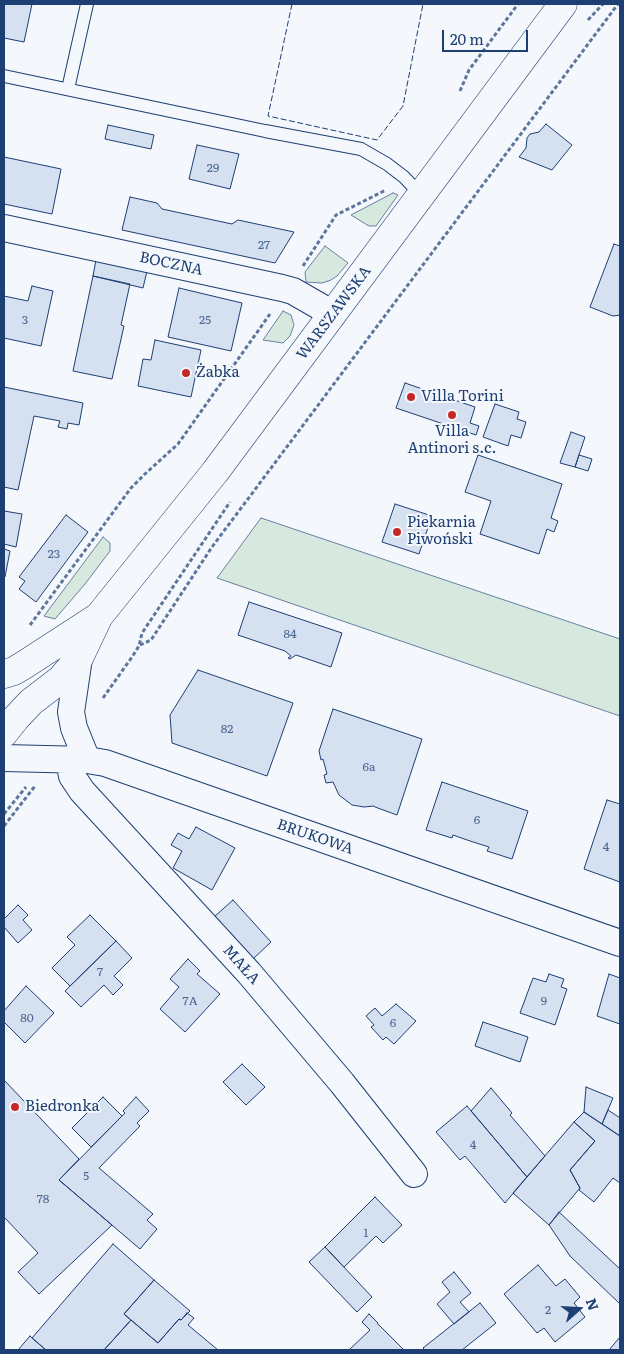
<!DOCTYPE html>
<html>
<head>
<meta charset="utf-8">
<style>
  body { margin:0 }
  #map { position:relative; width:624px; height:1354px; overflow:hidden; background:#f4f7fb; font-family:Literata,serif }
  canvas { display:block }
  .frame { position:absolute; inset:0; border:5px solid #1d3f73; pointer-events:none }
  .north { position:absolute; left:554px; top:1284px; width:50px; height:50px; -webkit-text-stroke:4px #f4f7fb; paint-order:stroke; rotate:71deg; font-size:14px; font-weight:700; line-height:20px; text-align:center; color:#1d3f73 }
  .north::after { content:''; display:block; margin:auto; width:18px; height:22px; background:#1d3f73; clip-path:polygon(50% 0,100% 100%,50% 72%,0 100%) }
  .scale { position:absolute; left:442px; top:30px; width:86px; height:22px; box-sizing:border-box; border:2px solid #1d3f73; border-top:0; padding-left:6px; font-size:15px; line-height:18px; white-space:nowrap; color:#1d3f73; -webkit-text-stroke:4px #f4f7fb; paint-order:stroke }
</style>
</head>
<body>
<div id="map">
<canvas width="624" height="1354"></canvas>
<div class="frame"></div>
<div class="north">N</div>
<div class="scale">20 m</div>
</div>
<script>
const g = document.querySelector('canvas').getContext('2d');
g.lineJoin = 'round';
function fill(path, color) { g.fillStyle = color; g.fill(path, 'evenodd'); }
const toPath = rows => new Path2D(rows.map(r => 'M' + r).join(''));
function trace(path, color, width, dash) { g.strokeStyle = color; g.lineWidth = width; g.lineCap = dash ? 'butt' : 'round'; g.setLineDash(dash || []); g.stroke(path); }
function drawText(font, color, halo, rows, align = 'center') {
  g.font = font + ' Literata,serif'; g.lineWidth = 4; g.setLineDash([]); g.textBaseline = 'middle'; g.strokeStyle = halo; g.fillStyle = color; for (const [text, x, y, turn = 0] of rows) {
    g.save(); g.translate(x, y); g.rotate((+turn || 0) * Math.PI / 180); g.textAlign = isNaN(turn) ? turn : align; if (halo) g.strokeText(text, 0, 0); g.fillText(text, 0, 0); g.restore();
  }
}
const green = toPath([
  [393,193,398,195,376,226,369,226,351,215,393,193],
  [325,246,348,263,337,276,331,280,322,283,306,282,305,272,325,246],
  [283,311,291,315,294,325,290,336,283,343,263,340,283,311],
  [261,518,620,639,620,716,217,578,261,518],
  [103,537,110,543,110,551,85,584,55,619,44,616,103,537]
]);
const building = toPath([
  [4,4,32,4,24,42,4,38,4,4],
  [546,124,572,145,552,170,519,157,526,148,527,138,530,134,539,132,546,124],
  [108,125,154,135,151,149,105,139,108,125],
  [197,145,239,154,230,189,189,179,197,145],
  [4,157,61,169,52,214,4,204,4,157],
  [130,197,157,203,162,209,232,224,238,220,294,232,275,263,122,230,130,197],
  [614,244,620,246,620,315,613,316,590,307,614,244],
  [96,260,147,271,143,288,93,276,96,260],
  [93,276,130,284,121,325,124,326,112,379,73,371,93,276],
  [32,286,53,291,41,346,4,338,4,296,28,301,32,286],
  [179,288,242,303,231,351,168,337,179,288],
  [155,340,201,350,191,397,138,386,143,359,151,360,155,340],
  [405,383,475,407,470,423,479,426,476,435,396,408,405,383],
  [4,387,83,403,79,425,68,423,67,429,58,427,60,421,34,416,18,490,4,487,4,387],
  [495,404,519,412,517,419,526,422,521,438,511,435,508,446,483,437,495,404],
  [571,432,585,437,575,467,560,463,571,432],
  [478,455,562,484,551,518,558,521,554,532,547,529,539,554,480,534,491,501,465,492,478,455],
  [579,455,592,459,588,471,575,467,579,455],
  [395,504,432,516,419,554,382,542,395,504],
  [4,511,22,514,16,547,4,544,4,511],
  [66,515,88,532,36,602,19,589,25,581,19,577,66,515],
  [4,549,10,551,5,577,4,576,4,549],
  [249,602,342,633,331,667,296,655,290,659,288,658,291,656,285,651,238,635,249,602],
  [198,670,293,703,267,776,172,743,170,715,198,670],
  [333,709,422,739,397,815,375,807,374,806,364,807,352,805,339,795,333,782,326,783,324,775,327,774,323,759,321,760,319,751,333,709],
  [442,782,528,811,512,859,487,851,489,847,470,841,453,835,452,838,426,830,442,782],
  [607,800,620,804,620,882,584,869,607,800],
  [196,827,235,848,212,890,173,868,182,851,171,845,178,833,189,839,196,827],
  [233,900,271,942,253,959,214,917,233,900],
  [18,905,28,915,23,920,32,930,18,943,4,927,4,919,18,905],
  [90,915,116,941,70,986,52,968,75,945,67,937,90,915],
  [116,941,132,958,114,976,123,985,113,995,104,985,81,1007,65,991,116,941],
  [188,959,200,971,197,974,220,994,185,1032,160,1009,179,987,170,979,188,959],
  [549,974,564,979,561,987,567,989,555,1025,520,1013,533,978,546,982,549,974],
  [609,974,620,978,620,1024,597,1016,609,974],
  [26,986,54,1013,25,1043,4,1022,4,1011,26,986],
  [396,1004,416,1021,394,1044,386,1037,383,1040,371,1027,374,1025,366,1016,375,1008,382,1016,396,1004],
  [483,1022,528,1037,520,1062,475,1046,483,1022],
  [242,1064,265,1087,246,1105,223,1082,242,1064],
  [4,1080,79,1159,59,1180,112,1225,39,1294,18,1272,38,1253,4,1217,4,1080],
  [586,1087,613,1098,602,1124,584,1112,586,1087],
  [491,1088,512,1113,510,1115,545,1156,527,1177,471,1111,491,1088],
  [103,1097,122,1116,91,1147,72,1128,103,1097],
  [136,1097,149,1111,137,1123,140,1126,99,1168,153,1214,147,1220,157,1229,140,1249,59,1180,122,1116,125,1113,123,1111,136,1097],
  [467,1106,527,1177,505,1203,465,1156,460,1160,436,1132,467,1106],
  [608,1110,620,1118,620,1136,602,1124,608,1110],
  [584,1112,620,1136,620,1183,613,1178,594,1202,579,1190,580,1188,570,1170,595,1141,574,1122,584,1112],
  [574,1122,595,1141,570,1170,580,1188,549,1225,513,1193,574,1122],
  [375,1197,402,1225,383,1243,376,1236,344,1267,325,1247,375,1197],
  [559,1212,620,1269,620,1304,570,1256,549,1225,559,1212],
  [113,1244,154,1280,124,1314,131,1320,104,1350,46,1350,32,1338,113,1244],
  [325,1247,372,1297,357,1312,309,1262,325,1247],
  [538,1265,556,1286,565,1279,580,1297,574,1303,585,1317,555,1342,544,1328,537,1333,504,1294,538,1265],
  [454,1272,471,1293,460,1302,469,1312,454,1324,437,1304,450,1292,442,1282,454,1272],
  [154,1280,190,1311,181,1320,179,1319,158,1343,124,1314,154,1280],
  [480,1303,496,1323,462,1350,425,1350,423,1348,480,1303],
  [187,1313,194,1318,188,1325,218,1350,104,1350,131,1320,158,1343,179,1319,181,1320,187,1313],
  [369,1314,378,1323,377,1323,404,1350,349,1350,370,1330,362,1322,369,1314],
  [30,1336,32,1338,46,1350,18,1350,30,1336],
  [620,1337,620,1350,609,1350,620,1337]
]);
const path = toPath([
  [588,20,603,4],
  [460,91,469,70,518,4],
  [303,266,336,215,386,190],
  [30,625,131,488,146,473,178,444,270,314],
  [140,645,151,640,212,547,618,4],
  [103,698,132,657,139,646,142,633,230,502],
  [4,814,26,787],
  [4,826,35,786]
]);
const lane = toPath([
  [4,76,265,131,361,149,387,164,404,177,421,195],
  [68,89,87,4]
]);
const street = toPath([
  [4,228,282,288,293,291,333,314],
  [79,658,71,712,74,728,87,760],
  [4,758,87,760,105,763,620,943],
  [69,759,72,776,82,791,249,973,342,1083,414,1174]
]);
const secondary = toPath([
  [4,674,14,671,24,665,98,617],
  [4,733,16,718,31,702,61,679,79,658,99,616,215,472,563,4]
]);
const fence = toPath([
  [292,4,268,116,377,140,403,106,423,4]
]);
const markers = [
  [186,373,5,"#c62828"],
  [411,397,5,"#c62828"],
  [452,415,5,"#c62828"],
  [397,532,5,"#c62828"],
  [15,1107,5,"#c62828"]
];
const numberNames = [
  ["29",213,168],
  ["27",264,245],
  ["3",25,320],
  ["25",205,320],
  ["23",54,554],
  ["84",290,634],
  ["82",227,729],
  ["6a",369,767],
  ["6",477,820],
  ["4",606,847],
  ["7",100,972],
  ["7A",190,1001],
  ["9",544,1001],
  ["80",27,1018],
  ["6",393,1023],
  ["4",473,1145],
  ["5",86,1176],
  ["78",43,1199],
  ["1",366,1233],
  ["2",548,1310]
];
const streetNames = [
  ["BOCZNA",171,264,12],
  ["WARSZAWSKA",334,313,-53],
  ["BRUKOWA",315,837,19],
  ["MAŁA",241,965,48]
];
const poiNames = [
  ["Żabka",196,373],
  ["Villa Torini",421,397],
  ["Villa",452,432,"center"],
  ["Antinori s.c.",452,449,"center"],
  ["Piekarnia",407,523],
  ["Piwoński",407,540],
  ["Biedronka",25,1107]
];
fill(green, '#d7e8df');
trace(green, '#687fa3', 1);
fill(building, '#d5e0f0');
trace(building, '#1d3f73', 1);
trace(lane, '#1d3f73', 14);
trace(street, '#1d3f73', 28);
trace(secondary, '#1d3f73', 29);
trace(path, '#5e769c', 3, [4, 2.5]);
trace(lane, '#f4f7fb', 12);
trace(street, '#f4f7fb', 26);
trace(secondary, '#f4f7fb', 28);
trace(fence, '#1d3f73', 1, [6, 2.5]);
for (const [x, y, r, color] of markers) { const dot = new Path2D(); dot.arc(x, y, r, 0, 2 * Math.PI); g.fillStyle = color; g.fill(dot); trace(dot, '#f4f7fb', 2); }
drawText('12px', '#4b6792', null, numberNames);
drawText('15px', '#1d3f73', '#f4f7fb', streetNames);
drawText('15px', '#1d3f73', '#f4f7fb', poiNames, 'left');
</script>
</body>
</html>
